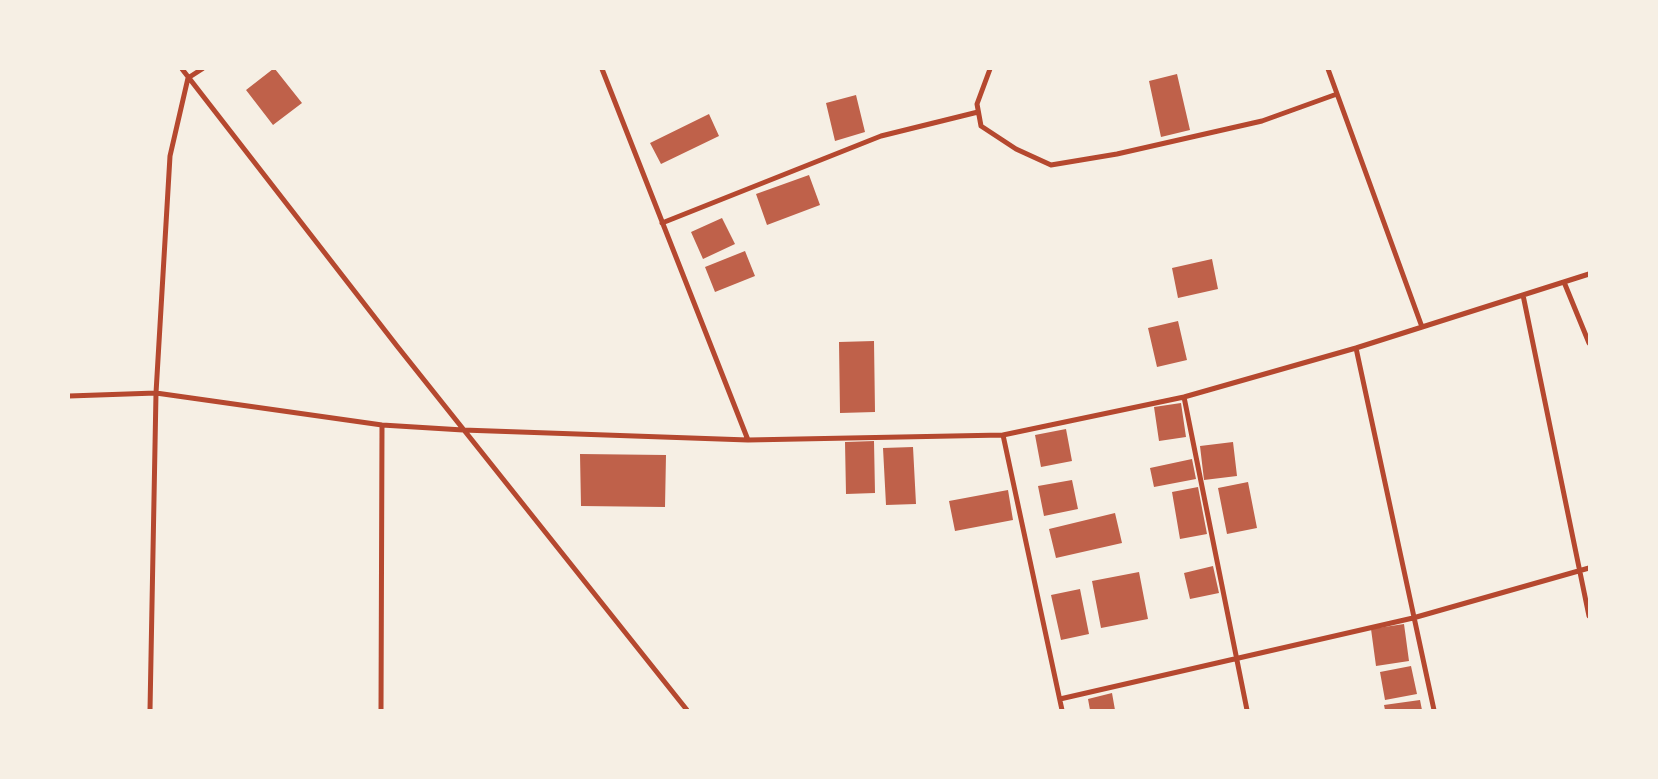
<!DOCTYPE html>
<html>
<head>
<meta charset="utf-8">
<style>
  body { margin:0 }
  #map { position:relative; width:1658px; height:779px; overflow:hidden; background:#f6efe4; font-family:Cabin,sans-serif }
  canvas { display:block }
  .frame { position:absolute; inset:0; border:70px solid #f6efe4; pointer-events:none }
</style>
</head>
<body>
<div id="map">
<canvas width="1658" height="779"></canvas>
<div class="frame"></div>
</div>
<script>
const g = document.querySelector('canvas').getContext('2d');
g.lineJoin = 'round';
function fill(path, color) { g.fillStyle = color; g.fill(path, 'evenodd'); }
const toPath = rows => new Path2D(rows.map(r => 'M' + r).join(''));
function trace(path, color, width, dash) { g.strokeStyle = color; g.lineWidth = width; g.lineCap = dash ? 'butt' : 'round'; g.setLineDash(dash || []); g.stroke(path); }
const building = toPath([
  [273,69,275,69,302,103,273,125,246,90],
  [1177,74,1190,130,1161,137,1149,81],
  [856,95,865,132,835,141,826,103],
  [709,114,719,136,661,164,650,143],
  [809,175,820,205,767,225,756,194],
  [722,218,735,244,703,259,691,232],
  [745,251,755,276,715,292,705,267],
  [1212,259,1218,289,1178,298,1172,268],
  [1178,321,1187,360,1157,367,1148,328],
  [874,341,875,412,840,413,839,342],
  [1181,403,1186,437,1159,441,1154,407],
  [1066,429,1072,461,1041,467,1035,435],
  [874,441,875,493,846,494,845,442],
  [1233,442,1237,476,1204,480,1200,446],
  [913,447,916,504,886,505,883,448],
  [580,454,666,455,665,507,581,506],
  [1192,459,1196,479,1154,487,1150,468],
  [1072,480,1078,509,1044,516,1038,486],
  [1248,482,1257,528,1227,534,1218,488],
  [1198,487,1207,534,1180,539,1172,492],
  [1008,490,1013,520,955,531,949,501],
  [1115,513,1122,543,1056,558,1049,529],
  [1213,566,1219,593,1190,599,1184,573],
  [1139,572,1148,619,1101,628,1092,581],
  [1080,589,1089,634,1061,640,1051,595],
  [1404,624,1409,661,1376,666,1371,629],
  [1411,666,1417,694,1385,700,1380,672],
  [1112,693,1115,710,1090,710,1088,699],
  [1420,700,1422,710,1385,710,1384,705]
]);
const minor = toPath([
  [182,69,397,346,687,710],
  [602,69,748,440],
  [990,69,977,104,981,126,1016,149,1051,165,1117,154,1262,121,1337,94],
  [1328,69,1422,327],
  [662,223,881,136,978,112],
  [1564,282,1589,343],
  [1523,295,1589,616],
  [1356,348,1434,710],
  [69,396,156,393,382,425,463,430,748,440,1003,435,1184,397,1356,348,1589,274],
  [1184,397,1247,710],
  [1003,435,1062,710],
  [1060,699,1413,618,1589,568],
  [150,710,156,393,170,156,188,78,202,69],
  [381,710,382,425]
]);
fill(building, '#bf614a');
trace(minor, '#b5482f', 5);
</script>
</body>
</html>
